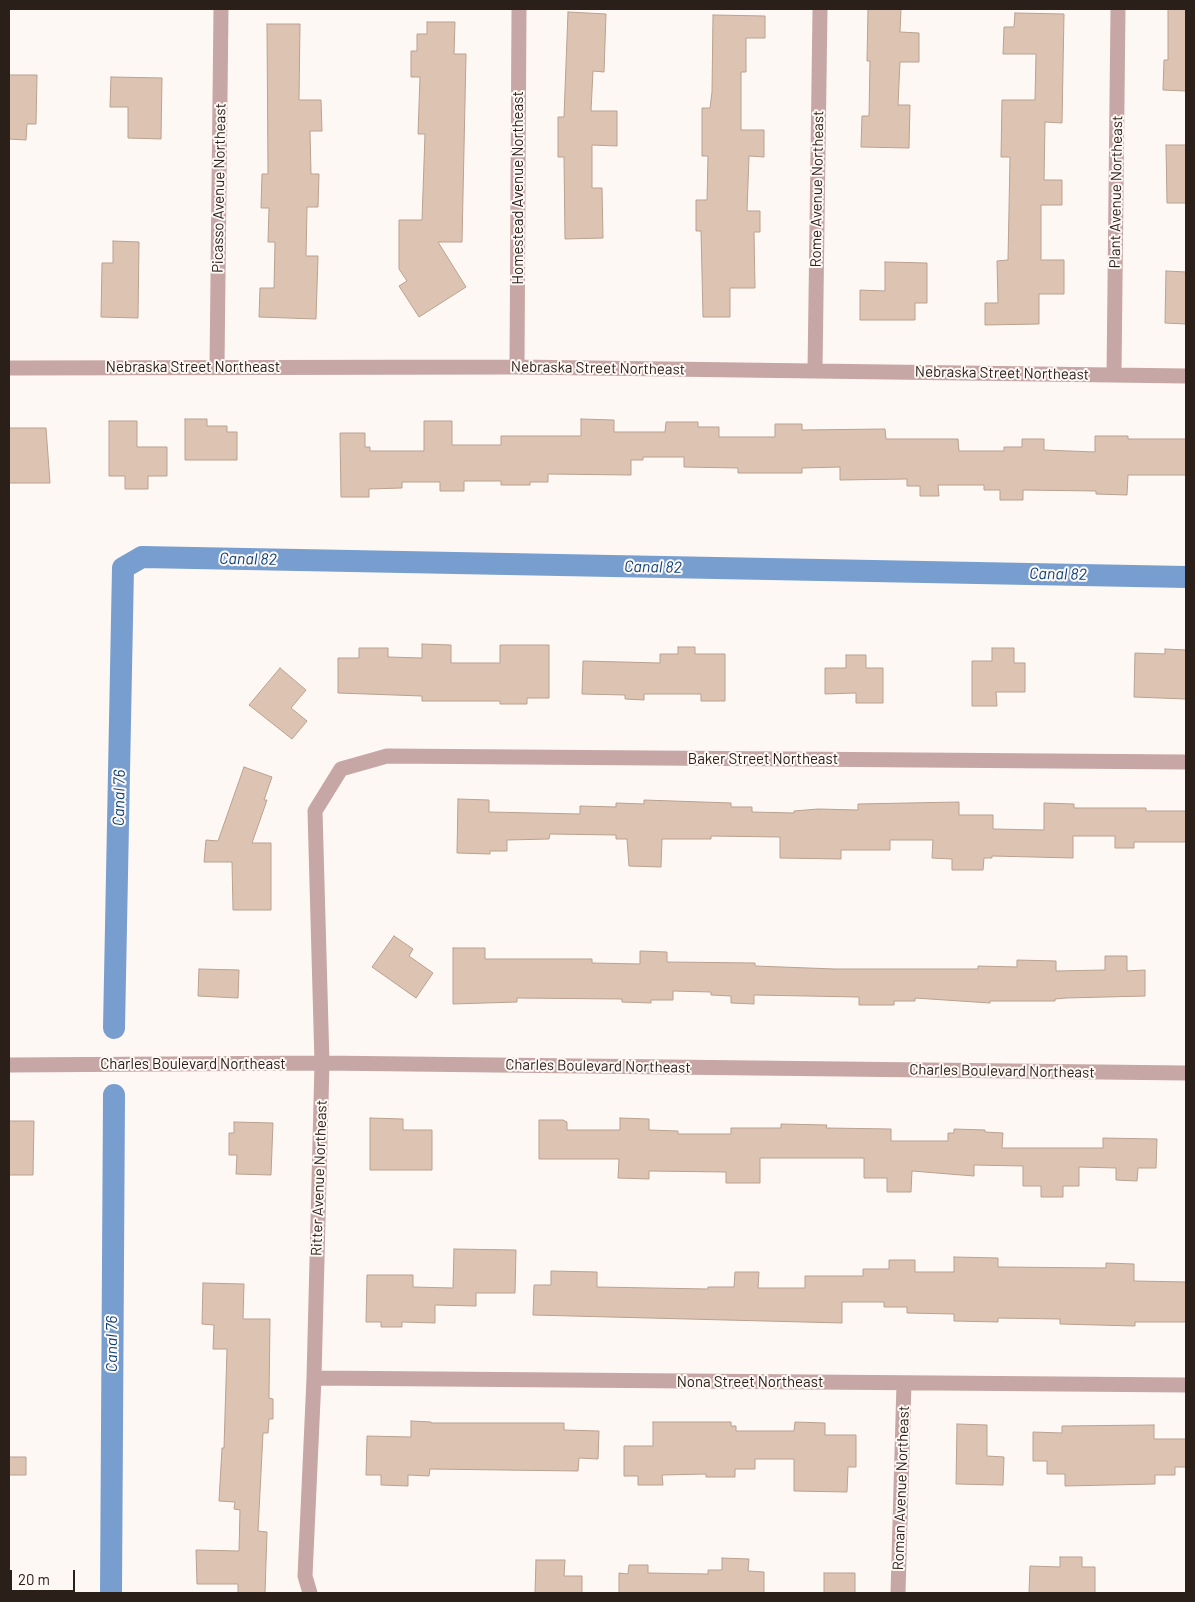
<!DOCTYPE html>
<html>
<head>
<meta charset="utf-8">
<style>
  body { margin:0 }
  #map { position:relative; width:1195px; height:1602px; overflow:hidden; background:#fef8f5; font-family:Barlow,sans-serif }
  canvas { display:block }
  .frame { position:absolute; inset:0; border:10px solid #2a2019; pointer-events:none }
  .scale { position:absolute; left:10px; top:1570px; width:65px; height:22px; box-sizing:border-box; border:2px solid #2a2019; border-top:0; padding-left:6px; font-size:15px; line-height:18px; white-space:nowrap; color:#2a2019; -webkit-text-stroke:4px #fef8f5; paint-order:stroke }
</style>
</head>
<body>
<div id="map">
<canvas width="1195" height="1602"></canvas>
<div class="frame"></div>
<div class="scale">20 m</div>
</div>
<script>
const g = document.querySelector('canvas').getContext('2d');
g.lineJoin = 'round';
const toPath = rows => new Path2D(rows.map(r => 'M' + r).join(''));
function trace(path, color, width, dash) { g.strokeStyle = color; g.lineWidth = width; g.lineCap = dash ? 'butt' : 'round'; g.setLineDash(dash || []); g.stroke(path); }
function fill(path, color) { g.fillStyle = color; g.fill(path, 'evenodd'); }
function drawText(font, color, halo, rows, align = 'center') {
  g.font = font + ' Barlow,sans-serif'; g.lineWidth = 4; g.setLineDash([]); g.textBaseline = 'middle'; g.strokeStyle = halo; g.fillStyle = color; for (const [text, x, y, turn = 0] of rows) {
    g.save(); g.translate(x, y); g.rotate((+turn || 0) * Math.PI / 180); g.textAlign = isNaN(turn) ? turn : align; if (halo) g.strokeText(text, 0, 0); g.fillText(text, 0, 0); g.restore();
  }
}
const canal = toPath([
  [114,1028,123,568,142,557,1186,577],
  [111,1593,114,1095]
]);
const building = toPath([
  [868,9,901,9,900,32,919,33,919,62,900,62,898,105,910,105,909,148,861,147,862,116,869,116,870,61,867,61,868,9],
  [1168,9,1186,9,1186,91,1163,90,1164,60,1168,60,1168,9],
  [568,12,606,14,604,72,593,71,591,111,617,111,617,146,592,145,592,188,602,188,603,238,565,239,564,157,558,157,558,117,564,117,568,12],
  [1015,13,1064,14,1062,123,1045,122,1044,180,1062,180,1062,205,1041,205,1041,260,1064,260,1064,294,1039,294,1039,324,985,325,985,303,998,303,997,261,1008,260,1010,157,1001,157,1002,100,1035,100,1036,54,1003,54,1004,27,1014,27,1015,13],
  [713,15,765,16,765,38,746,38,746,72,741,72,741,130,764,130,764,157,749,156,747,211,760,211,760,232,754,232,755,288,730,288,730,317,703,317,701,231,696,231,696,200,707,200,708,156,702,156,702,108,710,108,712,92,713,15],
  [427,22,455,22,454,54,466,54,462,242,438,242,466,287,419,317,399,286,407,281,399,269,399,220,422,220,425,134,418,134,420,77,411,77,411,51,417,51,417,34,427,34,427,22],
  [267,24,300,24,299,100,321,100,322,131,310,131,311,174,319,174,318,207,307,207,306,256,318,256,316,319,259,317,260,288,274,288,275,242,268,242,269,208,261,208,262,174,268,174,267,24],
  [9,75,37,75,36,124,27,124,26,140,9,139,9,75],
  [111,77,162,78,161,139,128,138,128,107,110,107,111,77],
  [1166,145,1186,145,1186,203,1167,203,1166,145],
  [113,241,139,242,138,318,101,317,102,263,113,263,113,241],
  [885,262,927,263,927,303,915,303,915,320,860,320,860,290,885,291,885,262],
  [1166,271,1186,272,1186,324,1165,323,1166,271],
  [185,419,207,419,207,426,227,426,227,432,237,432,237,460,185,460,185,419],
  [581,419,614,420,614,432,665,432,666,422,698,422,698,427,719,427,719,437,775,437,775,424,802,424,802,430,885,429,886,439,958,439,959,451,1004,451,1004,447,1022,447,1022,439,1044,439,1044,450,1095,452,1095,436,1128,436,1128,439,1186,439,1186,475,1128,475,1127,495,1096,494,1096,491,1023,490,1023,500,1000,500,1000,490,984,490,984,485,938,485,939,496,920,496,920,486,907,486,907,479,840,480,840,467,802,468,802,473,738,473,738,468,684,467,684,457,643,457,643,460,631,460,631,475,548,474,548,482,530,482,530,485,501,485,501,481,464,481,464,491,440,491,440,482,402,482,402,488,369,489,369,497,341,497,340,433,365,433,365,447,370,447,370,451,424,451,424,421,452,421,452,445,501,445,501,436,581,436,581,419],
  [109,421,137,421,137,447,167,447,167,476,148,476,148,489,125,489,125,476,109,476,109,421],
  [9,428,46,428,50,483,9,483,9,428],
  [422,644,451,645,451,663,500,663,500,645,549,645,549,698,527,698,527,704,500,704,500,701,422,701,422,696,338,693,338,658,359,658,359,648,388,648,388,657,422,658,422,644],
  [678,647,695,647,695,654,725,654,725,701,701,701,701,694,644,694,644,700,625,699,625,695,582,694,583,661,660,663,660,654,678,654,678,647],
  [992,648,1014,648,1014,663,1025,663,1025,692,996,692,997,706,972,706,972,661,992,661,992,648],
  [1165,649,1186,650,1186,699,1134,697,1135,653,1165,654,1165,649],
  [846,655,866,655,866,668,883,668,883,703,856,703,856,693,825,694,825,668,846,668,846,655],
  [280,668,306,690,291,708,307,721,292,739,249,705,280,668],
  [244,767,272,777,264,800,267,800,252,843,271,843,271,910,233,910,232,862,204,862,206,840,218,841,244,767],
  [458,799,489,800,489,812,580,814,580,806,616,807,616,803,644,804,644,800,731,803,731,807,752,807,752,812,794,813,794,811,818,809,858,810,858,804,959,802,959,815,993,815,993,829,1044,830,1044,803,1074,804,1074,808,1146,808,1146,811,1186,811,1186,842,1134,842,1134,848,1115,848,1115,836,1073,836,1073,858,992,856,992,858,984,858,983,870,952,870,952,859,932,858,933,840,890,840,890,850,841,850,841,859,780,858,780,837,711,836,711,839,662,839,661,867,629,866,627,839,616,839,616,835,550,834,549,839,507,840,507,851,490,851,490,854,457,853,458,799],
  [394,936,413,949,409,956,433,973,416,998,372,967,394,936],
  [453,948,485,948,485,959,592,959,592,963,640,964,640,951,667,952,667,962,755,963,755,966,835,969,978,969,978,966,1017,967,1017,960,1056,961,1056,971,1105,970,1105,956,1127,956,1127,971,1145,970,1145,996,1066,998,1055,999,1055,1001,990,1001,990,1003,915,998,915,1001,894,1001,894,1005,859,1005,859,997,754,995,754,1004,731,1003,731,996,711,995,711,992,673,991,673,1000,651,1000,651,1003,622,1002,622,999,517,998,517,1002,453,1004,453,948],
  [199,969,239,970,238,998,198,996,199,969],
  [370,1118,403,1119,403,1130,432,1130,432,1170,370,1170,370,1118],
  [620,1118,649,1119,649,1130,678,1131,678,1134,731,1134,731,1128,781,1128,781,1124,827,1125,826,1128,891,1129,891,1141,948,1141,948,1133,954,1133,954,1129,985,1130,985,1132,1003,1133,1002,1148,1103,1148,1103,1138,1157,1139,1156,1168,1138,1168,1137,1181,1116,1180,1116,1168,1079,1167,1079,1186,1063,1186,1063,1197,1041,1197,1041,1186,1023,1186,1023,1166,974,1165,974,1176,912,1171,911,1192,887,1192,887,1178,864,1178,864,1158,760,1158,760,1183,726,1183,726,1172,649,1171,649,1179,618,1178,619,1159,539,1159,539,1120,563,1120,567,1122,567,1130,620,1130,620,1118],
  [9,1121,34,1121,33,1175,9,1175,9,1121],
  [234,1122,273,1123,271,1175,236,1174,237,1155,229,1155,229,1133,234,1133,234,1122],
  [454,1249,516,1250,515,1293,476,1293,476,1306,435,1305,435,1323,402,1322,402,1327,381,1327,381,1322,366,1322,367,1275,413,1275,413,1287,453,1288,454,1249],
  [954,1257,998,1258,998,1267,1106,1268,1106,1263,1134,1264,1134,1281,1186,1282,1186,1322,1135,1322,1135,1326,1060,1324,1060,1319,998,1318,998,1322,954,1321,954,1314,907,1313,907,1307,884,1307,884,1302,842,1302,842,1323,533,1315,534,1285,551,1285,551,1271,597,1272,597,1287,708,1289,708,1287,734,1287,735,1272,759,1272,758,1288,805,1288,805,1276,863,1276,863,1269,889,1269,889,1260,915,1260,915,1272,954,1272,954,1257],
  [203,1283,244,1284,243,1319,270,1319,269,1398,273,1399,273,1419,269,1419,268,1433,263,1433,258,1531,267,1532,265,1593,238,1593,238,1584,197,1584,196,1550,239,1551,240,1510,234,1509,235,1502,219,1501,222,1448,224,1448,227,1349,213,1349,214,1325,202,1324,203,1283],
  [411,1421,431,1422,431,1423,564,1423,564,1430,599,1431,598,1459,579,1458,578,1471,430,1469,429,1476,408,1475,408,1486,381,1485,381,1475,366,1475,367,1436,411,1437,411,1421],
  [653,1422,731,1422,731,1426,736,1426,736,1431,794,1431,795,1422,825,1423,825,1435,856,1435,856,1467,848,1467,847,1492,794,1491,794,1459,755,1459,755,1469,735,1469,735,1477,706,1477,706,1474,662,1475,663,1485,638,1485,638,1476,624,1476,624,1446,653,1446,653,1422],
  [957,1424,987,1425,987,1456,1004,1457,1003,1485,956,1484,957,1424],
  [1154,1425,1154,1439,1186,1439,1186,1467,1175,1467,1175,1475,1155,1475,1155,1484,1065,1486,1065,1474,1047,1474,1047,1461,1033,1461,1033,1432,1062,1433,1062,1426,1154,1425],
  [9,1457,26,1457,26,1475,9,1475,9,1457],
  [1060,1557,1082,1557,1082,1567,1095,1567,1095,1593,1029,1593,1030,1566,1060,1567,1060,1557],
  [722,1558,749,1559,748,1571,764,1572,764,1593,619,1593,619,1573,628,1574,629,1565,648,1565,648,1573,708,1574,708,1570,722,1570,722,1558],
  [536,1560,565,1560,564,1576,582,1576,582,1593,535,1593,536,1560],
  [824,1573,855,1573,855,1593,824,1593,824,1573]
]);
const minor = toPath([
  [217,366,221,9],
  [517,367,519,9],
  [9,368,517,367,1186,376],
  [815,370,820,9],
  [1114,375,1118,9],
  [9,1065,322,1063,1186,1073],
  [314,1378,1186,1385],
  [310,1593,305,1576,314,1378,322,1063,315,811,341,769,387,756,1186,762],
  [898,1593,904,1383]
]);
const streetNames = [
  ["Picasso Avenue Northeast",219,188,-89],
  ["Homestead Avenue Northeast",518,188,-90],
  ["Rome Avenue Northeast",817,189,-89],
  ["Plant Avenue Northeast",1116,192,-89],
  ["Nebraska Street Northeast",193,367],
  ["Nebraska Street Northeast",598,368,1],
  ["Nebraska Street Northeast",1002,373,1],
  ["Baker Street Northeast",763,759],
  ["Charles Boulevard Northeast",193,1064],
  ["Charles Boulevard Northeast",598,1066,1],
  ["Charles Boulevard Northeast",1002,1071,1],
  ["Ritter Avenue Northeast",319,1178,-88],
  ["Nona Street Northeast",750,1382],
  ["Roman Avenue Northeast",901,1488,-88]
];
const waterNames = [
  ["Canal 82",248,559,1],
  ["Canal 82",653,567,1],
  ["Canal 82",1058,574,1],
  ["Canal 76",119,798,-89],
  ["Canal 76",112,1344,-90]
];
trace(canal, '#779ece', 22);
fill(building, '#ddc3b2');
trace(building, '#baa190', 1);
trace(minor, '#c7a7a5', 15);
drawText('15px', '#2a2019', '#fef8f5', streetNames);
drawText('italic 16px', '#08407b', '#fef8f5', waterNames);
</script>
</body>
</html>
